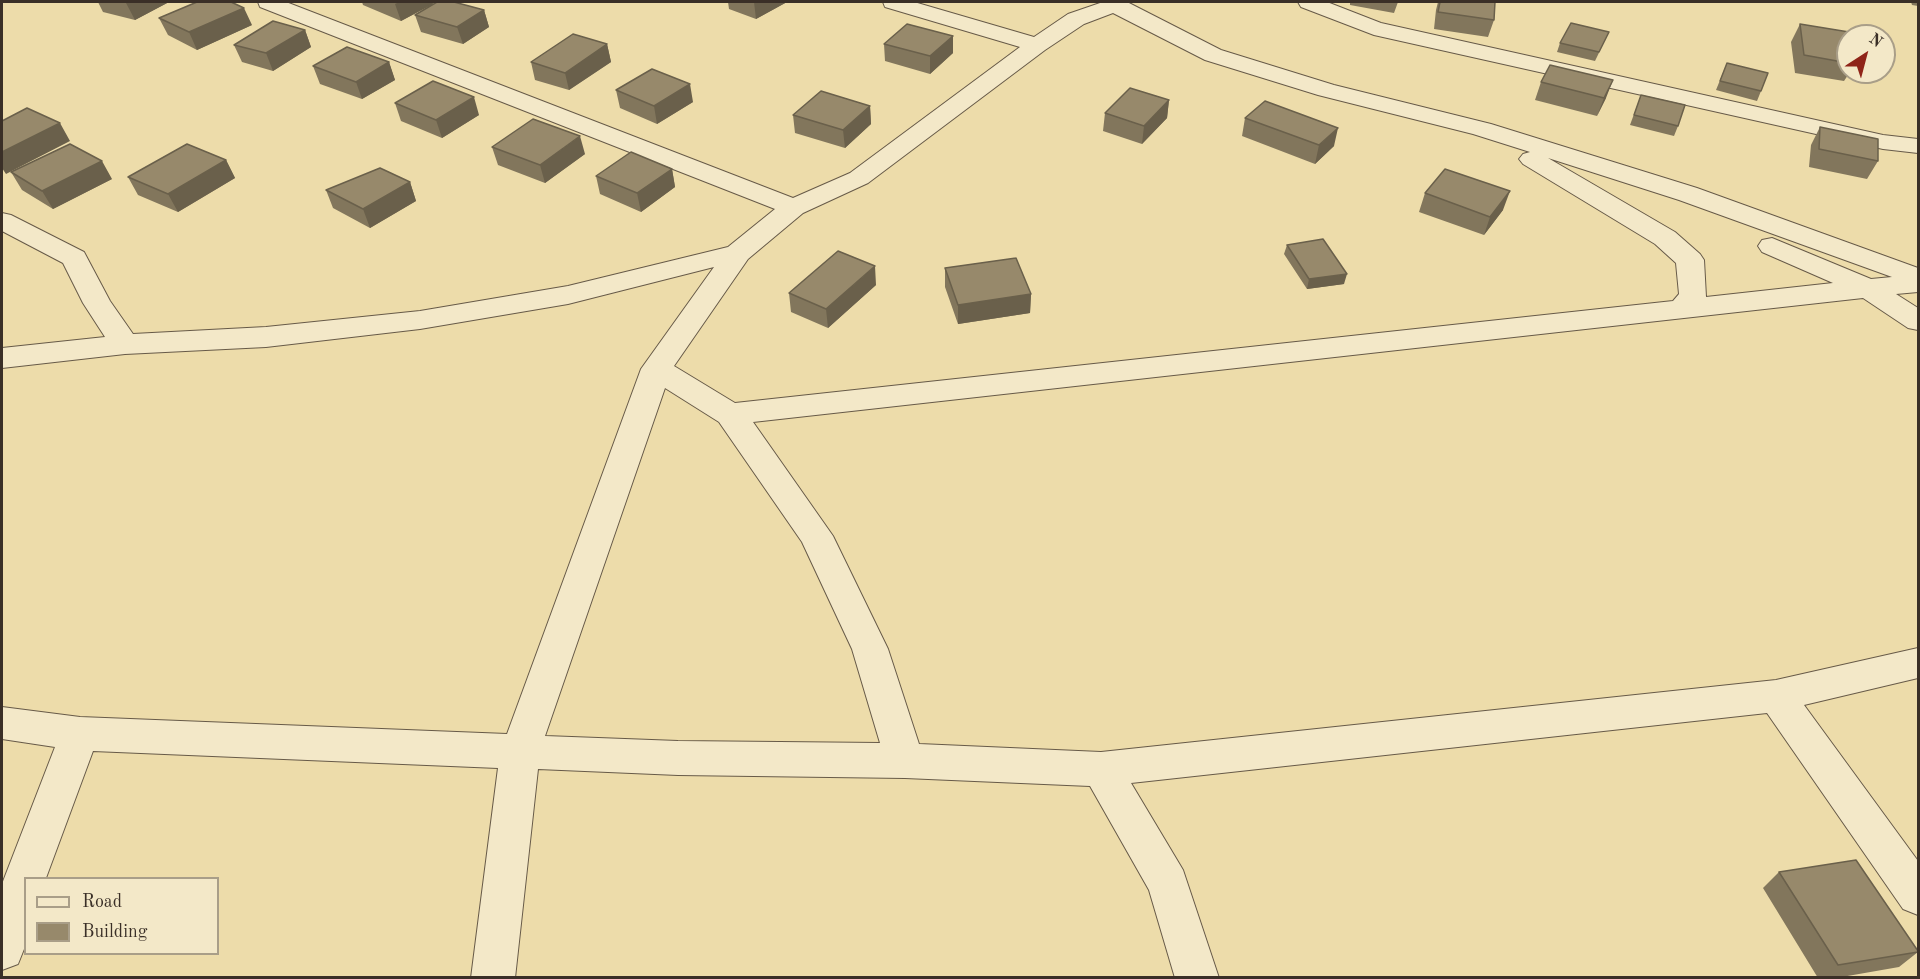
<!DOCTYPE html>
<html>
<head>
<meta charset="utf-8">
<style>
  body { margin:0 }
  #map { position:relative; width:1920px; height:979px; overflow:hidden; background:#eddcaa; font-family:"Old Standard TT",serif }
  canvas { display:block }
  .frame { position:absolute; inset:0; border:3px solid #3a2f27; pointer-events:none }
  .legend { position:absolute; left:24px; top:877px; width:195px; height:78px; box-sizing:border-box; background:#f3e8c8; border:2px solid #a99e88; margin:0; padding:8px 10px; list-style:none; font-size:18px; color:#3a2f27 }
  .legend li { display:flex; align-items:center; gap:12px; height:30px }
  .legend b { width:30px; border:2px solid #a99e88 }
  .north { position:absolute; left:1836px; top:24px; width:60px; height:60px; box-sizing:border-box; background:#f3e8c8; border:2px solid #a99e88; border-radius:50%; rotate:36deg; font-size:16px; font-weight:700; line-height:24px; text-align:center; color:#3a2f27 }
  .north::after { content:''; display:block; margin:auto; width:21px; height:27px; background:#8f2418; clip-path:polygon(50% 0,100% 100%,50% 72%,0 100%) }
</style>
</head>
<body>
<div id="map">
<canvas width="1920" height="979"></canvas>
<div class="frame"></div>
<ul class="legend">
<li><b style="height:8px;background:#f3e8c8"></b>Road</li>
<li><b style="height:16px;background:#97896b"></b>Building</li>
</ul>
<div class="north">N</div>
</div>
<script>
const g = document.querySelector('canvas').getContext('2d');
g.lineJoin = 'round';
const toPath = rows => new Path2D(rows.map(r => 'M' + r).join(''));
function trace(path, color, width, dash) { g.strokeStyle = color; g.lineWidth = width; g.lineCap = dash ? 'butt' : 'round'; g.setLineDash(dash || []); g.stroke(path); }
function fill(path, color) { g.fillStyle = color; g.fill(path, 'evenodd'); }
const street = toPath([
  [258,2,286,2,793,198,850,173,1020,47,885,7,883,2,914,2,1034,37,1068,14,1103,2,1127,2,1221,50,1334,85,1491,124,1697,188,1918,268,1918,292,1896,294,1918,308,1918,330,1908,328,1863,298,753,422,833,536,888,649,919,744,1101,752,1776,680,1918,648,1918,678,1804,705,1918,861,1918,915,1903,909,1767,713,1131,783,1183,870,1219,978,1175,978,1149,890,1090,786,905,778,678,775,538,769,515,978,471,978,498,768,93,751,46,878,26,878,26,944,18,964,2,970,2,884,55,747,2,739,2,707,80,717,507,734,641,369,714,267,568,304,420,329,266,347,125,354,2,368,2,348,105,337,83,303,63,263,2,231,2,213,11,215,84,252,110,301,133,334,266,327,420,311,568,286,728,247,775,209,260,7,258,2],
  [1113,13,1205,60,1318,95,1473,134,1530,152,1523,154,1519,159,1523,164,1655,244,1676,263,1679,294,1673,301,735,403,674,366,748,259,803,213,868,183,1045,50,1084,24,1113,13],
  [1548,158,1679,200,1892,277,1871,279,1772,238,1762,240,1758,246,1762,252,1833,283,1706,297,1704,260,1700,254,1675,232,1548,158],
  [665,388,719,422,802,542,852,649,880,743,678,741,545,736,665,388],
  [1298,2,1327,2,1381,23,1883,135,1918,139,1918,153,1883,149,1374,35,1301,7,1298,2]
]);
const wall = toPath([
  [98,2,169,2,135,20,103,12],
  [362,2,432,2,433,4,484,10,489,27,463,44,421,32,415,15,429,6,401,21,363,5],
  [728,2,787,2,756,19,729,9],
  [1350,2,1398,2,1394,13,1350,5],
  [1438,2,1495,2,1494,20,1488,37,1434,29,1436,10],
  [1911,2,1918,2,1918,6,1912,5],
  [159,18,252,25,197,50,168,35],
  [1800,24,1848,36,1848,72,1850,72,1844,81,1795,73,1791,42],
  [305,30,311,47,273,71,242,62,234,45],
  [1609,32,1595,61,1557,52,1560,43],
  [953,36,953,53,930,74,885,61,884,44],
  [607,44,611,62,569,90,535,80,531,62],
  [389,62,395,80,362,99,320,84,313,66],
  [1727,63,1761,91,1757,101,1716,90],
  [1541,82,1606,98,1597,116,1535,100],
  [616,90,693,102,657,124,620,108],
  [1641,95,1678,126,1674,136,1630,125],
  [1169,100,1167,118,1142,144,1103,131,1105,113],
  [395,103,479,115,442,138,401,121],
  [870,106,871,124,845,148,795,133,793,115],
  [1245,118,1334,146,1315,164,1242,136],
  [1820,127,1878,161,1867,179,1809,167,1811,145],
  [492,147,585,154,545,183,498,165],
  [226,160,235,178,178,212,138,195,128,177],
  [672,169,675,187,641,212,600,194,596,176],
  [11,172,112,179,53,209,22,190],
  [410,182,416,201,370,228,333,208,326,190],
  [1425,193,1503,210,1484,235,1419,212],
  [1287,245,1344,284,1307,289,1284,254],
  [945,268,1031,294,1030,313,958,324,945,287],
  [876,285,828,328,791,312,789,293],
  [1779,872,1918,952,1899,967,1836,978,1818,978,1763,888]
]);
const shadedWall = toPath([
  [129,2,169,2,135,20,126,3],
  [399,2,432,2,433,4,401,21,395,4],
  [754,2,787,2,756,19],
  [244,8,252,25,197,50,189,32],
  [484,10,489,27,463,44,457,27],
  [305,30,311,47,273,71,266,53],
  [953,36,953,53,930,74,930,56],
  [607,44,611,62,569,90,565,73],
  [389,62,395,80,362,99,356,82],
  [1613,80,1606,98,1597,116,1604,98],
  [690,84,693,102,657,124,654,106],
  [474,97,479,115,442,138,436,120],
  [1169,100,1167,118,1142,144,1144,126],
  [870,106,871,124,845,148,843,130],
  [60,123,70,141,6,174,2,168,2,152],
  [1338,128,1334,146,1315,164,1319,145],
  [580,136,585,154,545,183,540,165],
  [226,160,235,178,178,212,168,194],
  [102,161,112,179,53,209,42,191],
  [672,169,675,187,641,212,637,193],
  [410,182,416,201,370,228,363,209],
  [1510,191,1503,210,1484,235,1490,217],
  [875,266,876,285,828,328,826,309],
  [1347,274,1344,284,1307,289,1309,279],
  [1031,294,1030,313,958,324,958,305]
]);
const building = toPath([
  [197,2,231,2,244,8,189,32,159,18,197,2],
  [437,2,454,2,484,10,457,27,415,15,437,2],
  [1440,2,1495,2,1494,20,1438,12,1440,2],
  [273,21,305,30,266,53,234,45,273,21],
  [1571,23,1609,32,1599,52,1560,43,1571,23],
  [907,24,953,36,930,56,884,44,907,24],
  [1800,24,1849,32,1849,36,1848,36,1848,63,1804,55,1800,24],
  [573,34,607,44,565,73,531,62,573,34],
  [347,47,389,62,356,82,313,66,347,47],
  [1727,63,1768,73,1761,91,1720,81,1727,63],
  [1550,65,1613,80,1604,98,1541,82,1550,65],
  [652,69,690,84,654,106,616,90,652,69],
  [433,81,474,97,436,120,395,103,433,81],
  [1130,88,1169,100,1144,126,1105,113,1130,88],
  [821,91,870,106,843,130,793,115,821,91],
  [1641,95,1685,105,1678,126,1634,115,1641,95],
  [1265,101,1338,128,1319,145,1245,118,1265,101],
  [27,108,60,123,2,152,2,121,27,108],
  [533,119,580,136,540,165,492,147,533,119],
  [1820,127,1878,139,1878,161,1819,149,1820,127],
  [70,144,102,161,42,191,11,172,70,144],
  [187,144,226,160,168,194,128,177,187,144],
  [631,152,672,169,637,193,596,176,631,152],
  [380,168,410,182,363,209,326,190,380,168],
  [1445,169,1510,191,1490,217,1425,193,1445,169],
  [1323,239,1347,274,1309,279,1287,245,1323,239],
  [838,251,875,266,826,309,789,293,838,251],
  [1016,258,1031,294,958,305,945,268,1016,258],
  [1856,860,1918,951,1918,952,1838,965,1779,872,1856,860]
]);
trace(street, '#675a48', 2);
fill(street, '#f3e8c8');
fill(wall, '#82765c');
fill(shadedWall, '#6a604b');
fill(building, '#97896b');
trace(building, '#6a604b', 1.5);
</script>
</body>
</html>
